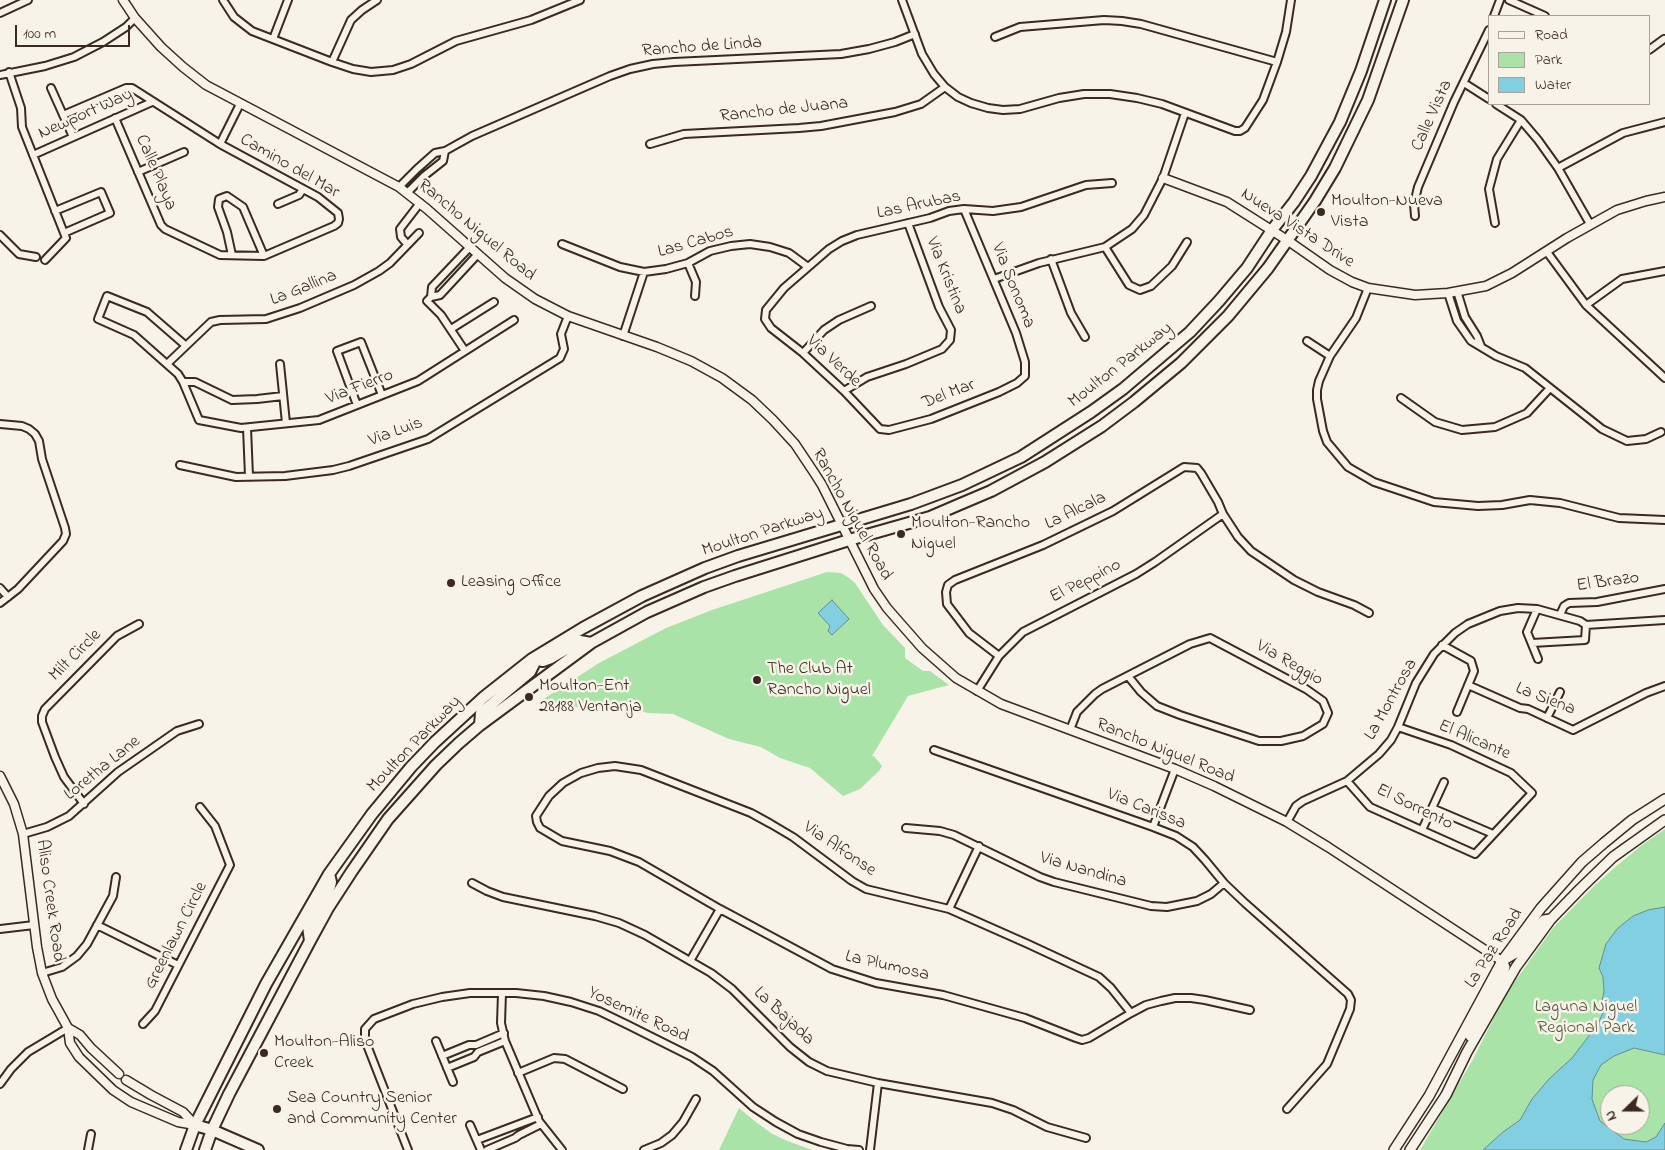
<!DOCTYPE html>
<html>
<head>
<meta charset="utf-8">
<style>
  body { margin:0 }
  #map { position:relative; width:1665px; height:1150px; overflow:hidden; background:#f7f3e8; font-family:"Indie Flower",sans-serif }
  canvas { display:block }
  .legend { position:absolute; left:1488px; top:15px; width:162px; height:90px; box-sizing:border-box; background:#f7f3e8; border:1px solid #aca397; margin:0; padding:6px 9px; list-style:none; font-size:15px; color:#3b2a1e }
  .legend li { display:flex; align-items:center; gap:10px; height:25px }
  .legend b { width:25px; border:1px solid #aca397 }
  .north { position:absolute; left:1600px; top:1085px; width:50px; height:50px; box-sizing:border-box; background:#f7f3e8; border:1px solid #aca397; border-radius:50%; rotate:248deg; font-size:14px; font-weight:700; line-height:20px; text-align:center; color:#3b2a1e }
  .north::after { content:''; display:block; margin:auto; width:18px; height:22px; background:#3b2a1e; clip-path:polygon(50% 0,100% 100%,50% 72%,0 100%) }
  .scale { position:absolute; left:15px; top:25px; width:115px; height:22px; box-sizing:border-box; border:2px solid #3b2a1e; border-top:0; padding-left:6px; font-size:15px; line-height:18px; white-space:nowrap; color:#3b2a1e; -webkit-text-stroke:4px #f7f3e8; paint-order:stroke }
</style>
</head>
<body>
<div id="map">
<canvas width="1665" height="1150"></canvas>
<ul class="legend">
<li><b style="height:6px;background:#f7f3e8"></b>Road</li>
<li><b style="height:14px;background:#a9e3a8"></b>Park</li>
<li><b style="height:14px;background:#82cfe1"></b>Water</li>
</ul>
<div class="north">N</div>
<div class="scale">100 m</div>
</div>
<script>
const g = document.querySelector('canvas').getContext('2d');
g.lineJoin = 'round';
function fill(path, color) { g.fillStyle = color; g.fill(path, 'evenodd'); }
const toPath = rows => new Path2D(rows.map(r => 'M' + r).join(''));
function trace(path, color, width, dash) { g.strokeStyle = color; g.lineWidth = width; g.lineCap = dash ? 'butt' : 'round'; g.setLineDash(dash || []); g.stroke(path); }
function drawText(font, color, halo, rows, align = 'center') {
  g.font = font + ' "Indie Flower",sans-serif'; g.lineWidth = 5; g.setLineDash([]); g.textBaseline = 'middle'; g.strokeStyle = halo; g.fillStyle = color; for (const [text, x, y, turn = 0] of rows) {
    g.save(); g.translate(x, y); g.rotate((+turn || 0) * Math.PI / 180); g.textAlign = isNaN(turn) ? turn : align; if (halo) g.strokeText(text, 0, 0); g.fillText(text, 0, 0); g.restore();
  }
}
const green = toPath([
  [827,572,841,573,849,578,855,583,883,625,905,648,905,658,923,671,930,671,949,685,908,696,872,756,874,756,882,766,879,771,860,789,843,796,810,768,780,758,761,747,729,739,673,714,648,713,634,710,619,705,601,703,549,712,542,700,599,663,666,628,712,610],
  [1665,829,1665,1150,1420,1150,1472,1061,1499,1008,1513,984,1553,928,1591,889,1614,868,1642,845],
  [1610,1095,1640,1095,1640,1125,1610,1125],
  [739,1108,756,1122,771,1133,785,1140,812,1150,719,1150]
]);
const water = toPath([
  [832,600,849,619,832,635,828,631,830,626,818,613,832,600],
  [1665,907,1665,1055,1634,1048,1614,1056,1601,1065,1593,1080,1592,1099,1600,1121,1624,1139,1646,1142,1656,1137,1665,1123,1665,1150,1483,1150,1503,1132,1520,1120,1532,1099,1549,1079,1572,1058,1598,1024,1605,1008,1601,1004,1604,992,1603,977,1599,968,1606,944,1617,929,1633,916,1648,910,1665,907]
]);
const minor = toPath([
  [223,0,234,17,252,31,332,62,353,69,371,72,393,70,411,64,456,41,531,20,580,0],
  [902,0,922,54,934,74,945,87,958,97,971,103,988,108,1003,110,1020,109,1059,98,1084,94,1110,94,1137,98,1162,104,1235,131,1240,131,1245,128,1263,100,1277,62,1286,32,1291,0],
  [1509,0,1545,16],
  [0,13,28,0],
  [1494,16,1500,0],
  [995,37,1020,27,1104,20,1122,21,1141,24,1277,62],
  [273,39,288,0],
  [1649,50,1664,39],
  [332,62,351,20,362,10,377,0],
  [9,72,21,108,22,127,64,233],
  [0,75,45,66,74,57,103,42,126,27,135,18],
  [1464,83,1489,99],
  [51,88,73,137],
  [1496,104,1521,120,1538,140,1558,168,1590,224],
  [63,115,126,88,132,88,220,144,318,197,338,213,339,219,338,223,334,226,264,256,220,255,165,229,161,225,115,118],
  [220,144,240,104],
  [650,144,684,134,799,128,821,126,895,112,921,104,945,87],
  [33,155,152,102],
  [1558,168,1623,133,1665,122],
  [138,172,184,152],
  [399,187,417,169,435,153,445,151,472,136,610,76,630,69,653,64,674,62,841,54,869,49,895,42,915,34],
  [407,193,424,176,443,161,445,151],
  [278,204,299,195,303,189],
  [964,209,1016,333,1025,362,1025,376,1017,383,999,392,931,419,889,430,880,429,844,391,803,353,771,328,765,319,766,310,784,288,829,249,842,241,857,235,930,218,949,211,964,209,993,211,1021,207,1086,185,1112,183],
  [1415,216,1414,204,1418,187,1454,102,1489,30],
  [1495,223,1489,189,1497,159,1521,120],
  [0,235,19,254,36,257],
  [407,244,401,237,400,229,420,203],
  [562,244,620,267,644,272,666,269,688,263,710,251,731,246,750,244,770,247,789,253,808,267],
  [1105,247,1129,285,1140,290,1151,286,1172,266,1187,242],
  [1547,252,1586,305,1665,378],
  [232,255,227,232,218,207,219,199,227,196,243,207,264,256],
  [1051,259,1071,313,1085,337],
  [45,260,66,238,64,233,110,213,101,192,55,211],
  [688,263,696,282,695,296],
  [994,279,1039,263,1105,247,1132,229,1144,215,1163,178,1185,113],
  [1368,288,1356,318,1330,356,1319,381,1317,390,1317,399,1323,431,1327,442,1348,467,1374,482,1434,502,1478,506,1502,505,1530,500,1560,503,1619,518,1665,520],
  [1457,291,1465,317,1477,336,1481,346],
  [1448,293,1457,321,1471,341,1496,356,1525,368,1602,429,1627,441,1646,439,1661,432],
  [431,297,432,287,469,248],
  [1586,305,1622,279,1665,271],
  [451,329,494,302],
  [623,336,644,272],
  [1307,341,1330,356],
  [185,345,147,312,107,296,98,319,134,335,178,374,183,382,199,420,241,428,319,420,418,381,514,320],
  [465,351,441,315,427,301,431,297,440,295,477,255],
  [803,353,824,330,839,320,871,306],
  [167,364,211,322,220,320,266,319,300,308,354,285,379,271,390,263,419,233],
  [280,364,286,423],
  [183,382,195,382,232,400,257,399,283,396],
  [844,391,867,377,906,364,942,349,950,340,951,330,939,307,908,223],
  [1401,398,1435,422,1462,430,1495,427,1527,413,1550,388],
  [357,405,337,351,361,342,382,395],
  [0,424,22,426,29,429,35,434,39,441,42,459,65,528,66,534,63,541,18,589,0,603],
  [247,428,249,476],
  [180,465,236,477,285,476,333,470,349,466,428,439,560,358,564,349,561,334,568,316],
  [0,588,8,597],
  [1537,609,1527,632,1538,659],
  [1560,615,1564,606,1569,603,1597,602,1665,589],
  [1532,643,1585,640,1586,625],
  [1442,645,1471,661,1474,671,1457,712],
  [999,656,969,633,947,604,946,592,948,585,955,580,1043,545,1113,511,1184,467,1197,468,1201,473,1218,502,1223,514,1238,537,1251,551,1294,580,1318,592,1354,605,1369,613],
  [1468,685,1520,708,1528,709,1573,730,1646,693,1665,686],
  [977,691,999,656,1023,632,1136,574,1155,562,1223,514],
  [1547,718,1560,692],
  [1070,730,1077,712,1095,694,1102,689,1190,644,1210,638,1306,689,1323,701,1328,713,1323,724,1303,736,1281,741,1259,741,1180,715,1157,706,1141,692,1128,676],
  [934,750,1153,827,1176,836,1193,847,1205,860,1224,883,1245,903,1348,994,1351,1000,1350,1009,1327,1064,1287,1109],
  [1347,781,1370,807,1475,854,1532,793,1511,773,1451,745,1398,727],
  [84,804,64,777,55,757,42,722,42,716,45,709,117,636,139,624],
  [1432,808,1493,834],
  [1287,822,1296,806,1303,801,1347,781,1379,754,1391,740,1398,727,1416,683,1434,654,1455,633,1468,624,1500,611,1518,608,1537,609,1580,621,1586,625,1665,620],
  [1153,827,1175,769],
  [906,828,940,831,954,835,1040,877,1054,882,1151,906,1167,907,1197,901,1211,894,1224,883],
  [1422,830,1444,782],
  [23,834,47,827,69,816,118,772,177,731,199,724],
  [472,883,487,891,503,897,595,916,619,923,645,935,711,973,732,989,790,1047,809,1062,827,1071,878,1083,992,1103,1013,1110,1047,1127,1086,1138],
  [949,909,979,846],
  [97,925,178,965],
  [0,929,34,925],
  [690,961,720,909],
  [42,973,62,967,77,956,87,944,113,896,116,877],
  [502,993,501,1023,505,1041,539,1121,562,1150],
  [1131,1013,1111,988,1099,977,1028,944,949,909,866,889,852,881,793,837,771,824,751,813,641,770,615,766,598,768,581,773,563,783,549,796,536,816,537,822,540,828,562,841,610,851,639,862,720,909,832,969,876,983,943,995,1025,1018,1076,1038,1082,1040,1089,1038,1131,1013,1146,1005,1161,1001,1175,998,1191,998,1205,1000,1250,1010],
  [143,1024,155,1011,230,865,215,826,200,807],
  [436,1041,453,1082],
  [442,1056,469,1045,476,1045,504,1033],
  [447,1068,474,1057,478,1052,505,1041],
  [518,1073,554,1058,565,1059,623,1089],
  [0,1084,11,1069,28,1052,68,1028],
  [470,1125,481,1150],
  [477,1140,538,1117],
  [88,1150,91,1134],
  [408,1150,365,1040,365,1029,374,1019,413,1004,442,997,470,993,516,993,544,996,571,1002,599,1011,628,1025,692,1057,713,1071,753,1107,776,1122,798,1134,821,1142,847,1149,859,1150],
  [487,1150,515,1138,519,1135,541,1124],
  [644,1150,661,1143,672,1135,683,1122,696,1099],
  [870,1150,878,1083]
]);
const tertiary = toPath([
  [123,0,135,18,161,47,183,67,206,85,399,187,427,209,505,278,535,299,568,316,657,347,691,361,722,378,752,400,773,420,795,444,815,474,822,485,874,589,887,608,922,648,956,678,1001,704,1175,769,1214,786,1287,822,1328,847,1502,961],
  [1163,178,1227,202,1287,240,1330,270,1352,282,1368,288,1415,295,1448,293,1486,286,1512,273,1567,238,1617,210,1646,201,1665,197],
  [0,776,14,804,23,834,37,947,42,973,52,999,68,1028,70,1043,79,1057,113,1090,131,1102,178,1122,195,1125],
  [68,1028,80,1035,91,1048,119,1074],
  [126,1080,151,1095,183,1112,195,1125]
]);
const secondary = toPath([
  [1470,1036,1501,979,1505,967,1502,961,1519,951,1538,926,1544,920,1550,919],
  [1394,1150,1429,1096,1502,961,1541,908,1582,862,1604,843,1632,820,1665,799],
  [1410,1150,1446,1095,1467,1052,1516,967,1551,919,1580,889,1613,857,1665,820]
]);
const primary = toPath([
  [480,725,481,713,530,672,534,664,532,659,543,661,551,658,580,641,591,643],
  [310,941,308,926,330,886,331,882,329,874],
  [195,1125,212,1130,258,1150],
  [186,1150,195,1125,266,984,329,874,372,814,411,767,435,742,484,697,532,659,583,628,642,596,705,568,738,556,911,504,962,485,1021,457,1091,412,1123,389,1190,332,1219,301,1247,268,1272,230,1294,202,1311,176,1340,122,1361,71,1385,0],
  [205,1150,212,1130,229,1094,310,941,328,908,352,871,388,819,436,765,459,743,480,725,591,643,647,612,704,587,735,576,849,540,930,517,958,505,991,491,1045,462,1102,426,1134,402,1181,363,1228,316,1268,268,1315,201,1335,168,1368,100,1403,0]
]);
const markers = [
  [1321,212,5,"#3b2a1e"],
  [901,534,5,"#3b2a1e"],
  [451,583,5,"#3b2a1e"],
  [757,680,5,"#3b2a1e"],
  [529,697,5,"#3b2a1e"],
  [264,1053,5,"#3b2a1e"],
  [277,1109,5,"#3b2a1e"]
];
const streetNames = [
  ["Rancho de Linda",702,48,-4],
  ["Rancho de Juana",784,111,-6],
  ["Newport Way",86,115,-24],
  ["Calle Vista",1433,116,-66],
  ["Camino del Mar",289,167,30],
  ["Calle Playa",155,173,67],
  ["Las Arubas",919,206,-12],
  ["Nueva Vista Drive",1297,229,33],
  ["Rancho Niguel Road",476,231,40],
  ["Las Cabos",696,243,-16],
  ["Via Kristina",945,276,68],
  ["Via Sonoma",1012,286,68],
  ["La Gallina",304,289,-22],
  ["Via Verde",833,362,43],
  ["Moulton Parkway",1121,366,-38],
  ["Via Fierro",360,388,-21],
  ["Del Mar",949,395,-21],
  ["Via Luis",396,433,-20],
  ["La Alcala",1076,512,-26],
  ["Rancho Niguel Road",851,515,61],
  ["Moulton Parkway",763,533,-18],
  ["El Peppino",1086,582,-27],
  ["El Brazo",1608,583,-8],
  ["Milt Circle",76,656,-45],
  ["Via Reggio",1289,664,30],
  ["La Montrosa",1392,700,-61],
  ["La Siena",1545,700,21],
  ["El Alicante",1474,741,23],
  ["Moulton Parkway",415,745,-46],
  ["Rancho Niguel Road",1165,752,22],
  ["Loretha Lane",103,769,-39],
  ["El Sorrento",1414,808,26],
  ["Via Carissa",1146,810,22],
  ["Via Alfonse",839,850,34],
  ["Via Nandina",1083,871,16],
  ["Aliso Creek Road",49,901,82],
  ["Greenlawn Circle",177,936,-63],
  ["La Paz Road",1495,949,-57],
  ["La Plumosa",887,967,13],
  ["Yosemite Road",638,1016,25],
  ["La Bajada",783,1017,43]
];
const poiNames = [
  ["Moulton-Nueva",1331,202],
  ["Vista",1331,223],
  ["Moulton-Rancho",911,524],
  ["Niguel",911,545],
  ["Leasing Office",461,583],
  ["The Club At",767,670],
  ["Rancho Niguel",767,691],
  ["Moulton-Ent",539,687],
  ["28188 Ventanja",539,708],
  ["Moulton-Aliso",274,1043],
  ["Creek",274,1064],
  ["Sea Country Senior",287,1099],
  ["and Community Center",287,1120]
];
const parkNames = [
  ["Laguna Niguel",1586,1008],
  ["Regional Park",1586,1029]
];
fill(green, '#a9e3a8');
fill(water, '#82cfe1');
trace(water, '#668d93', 1);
trace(minor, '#3b2a1e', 10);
trace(tertiary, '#3b2a1e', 11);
trace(secondary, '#3b2a1e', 12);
trace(primary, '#3b2a1e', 14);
trace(minor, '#f7f3e8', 6);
trace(tertiary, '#f7f3e8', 8);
trace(secondary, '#f7f3e8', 9);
trace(primary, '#f7f3e8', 10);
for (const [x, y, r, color] of markers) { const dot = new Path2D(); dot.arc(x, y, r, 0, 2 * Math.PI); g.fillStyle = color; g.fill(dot); trace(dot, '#f7f3e8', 2); }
drawText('18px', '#3b2a1e', '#f7f3e8', streetNames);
drawText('18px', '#3b2a1e', '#f7f3e8', poiNames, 'left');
drawText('18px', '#565840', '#f7f3e8', parkNames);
</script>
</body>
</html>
